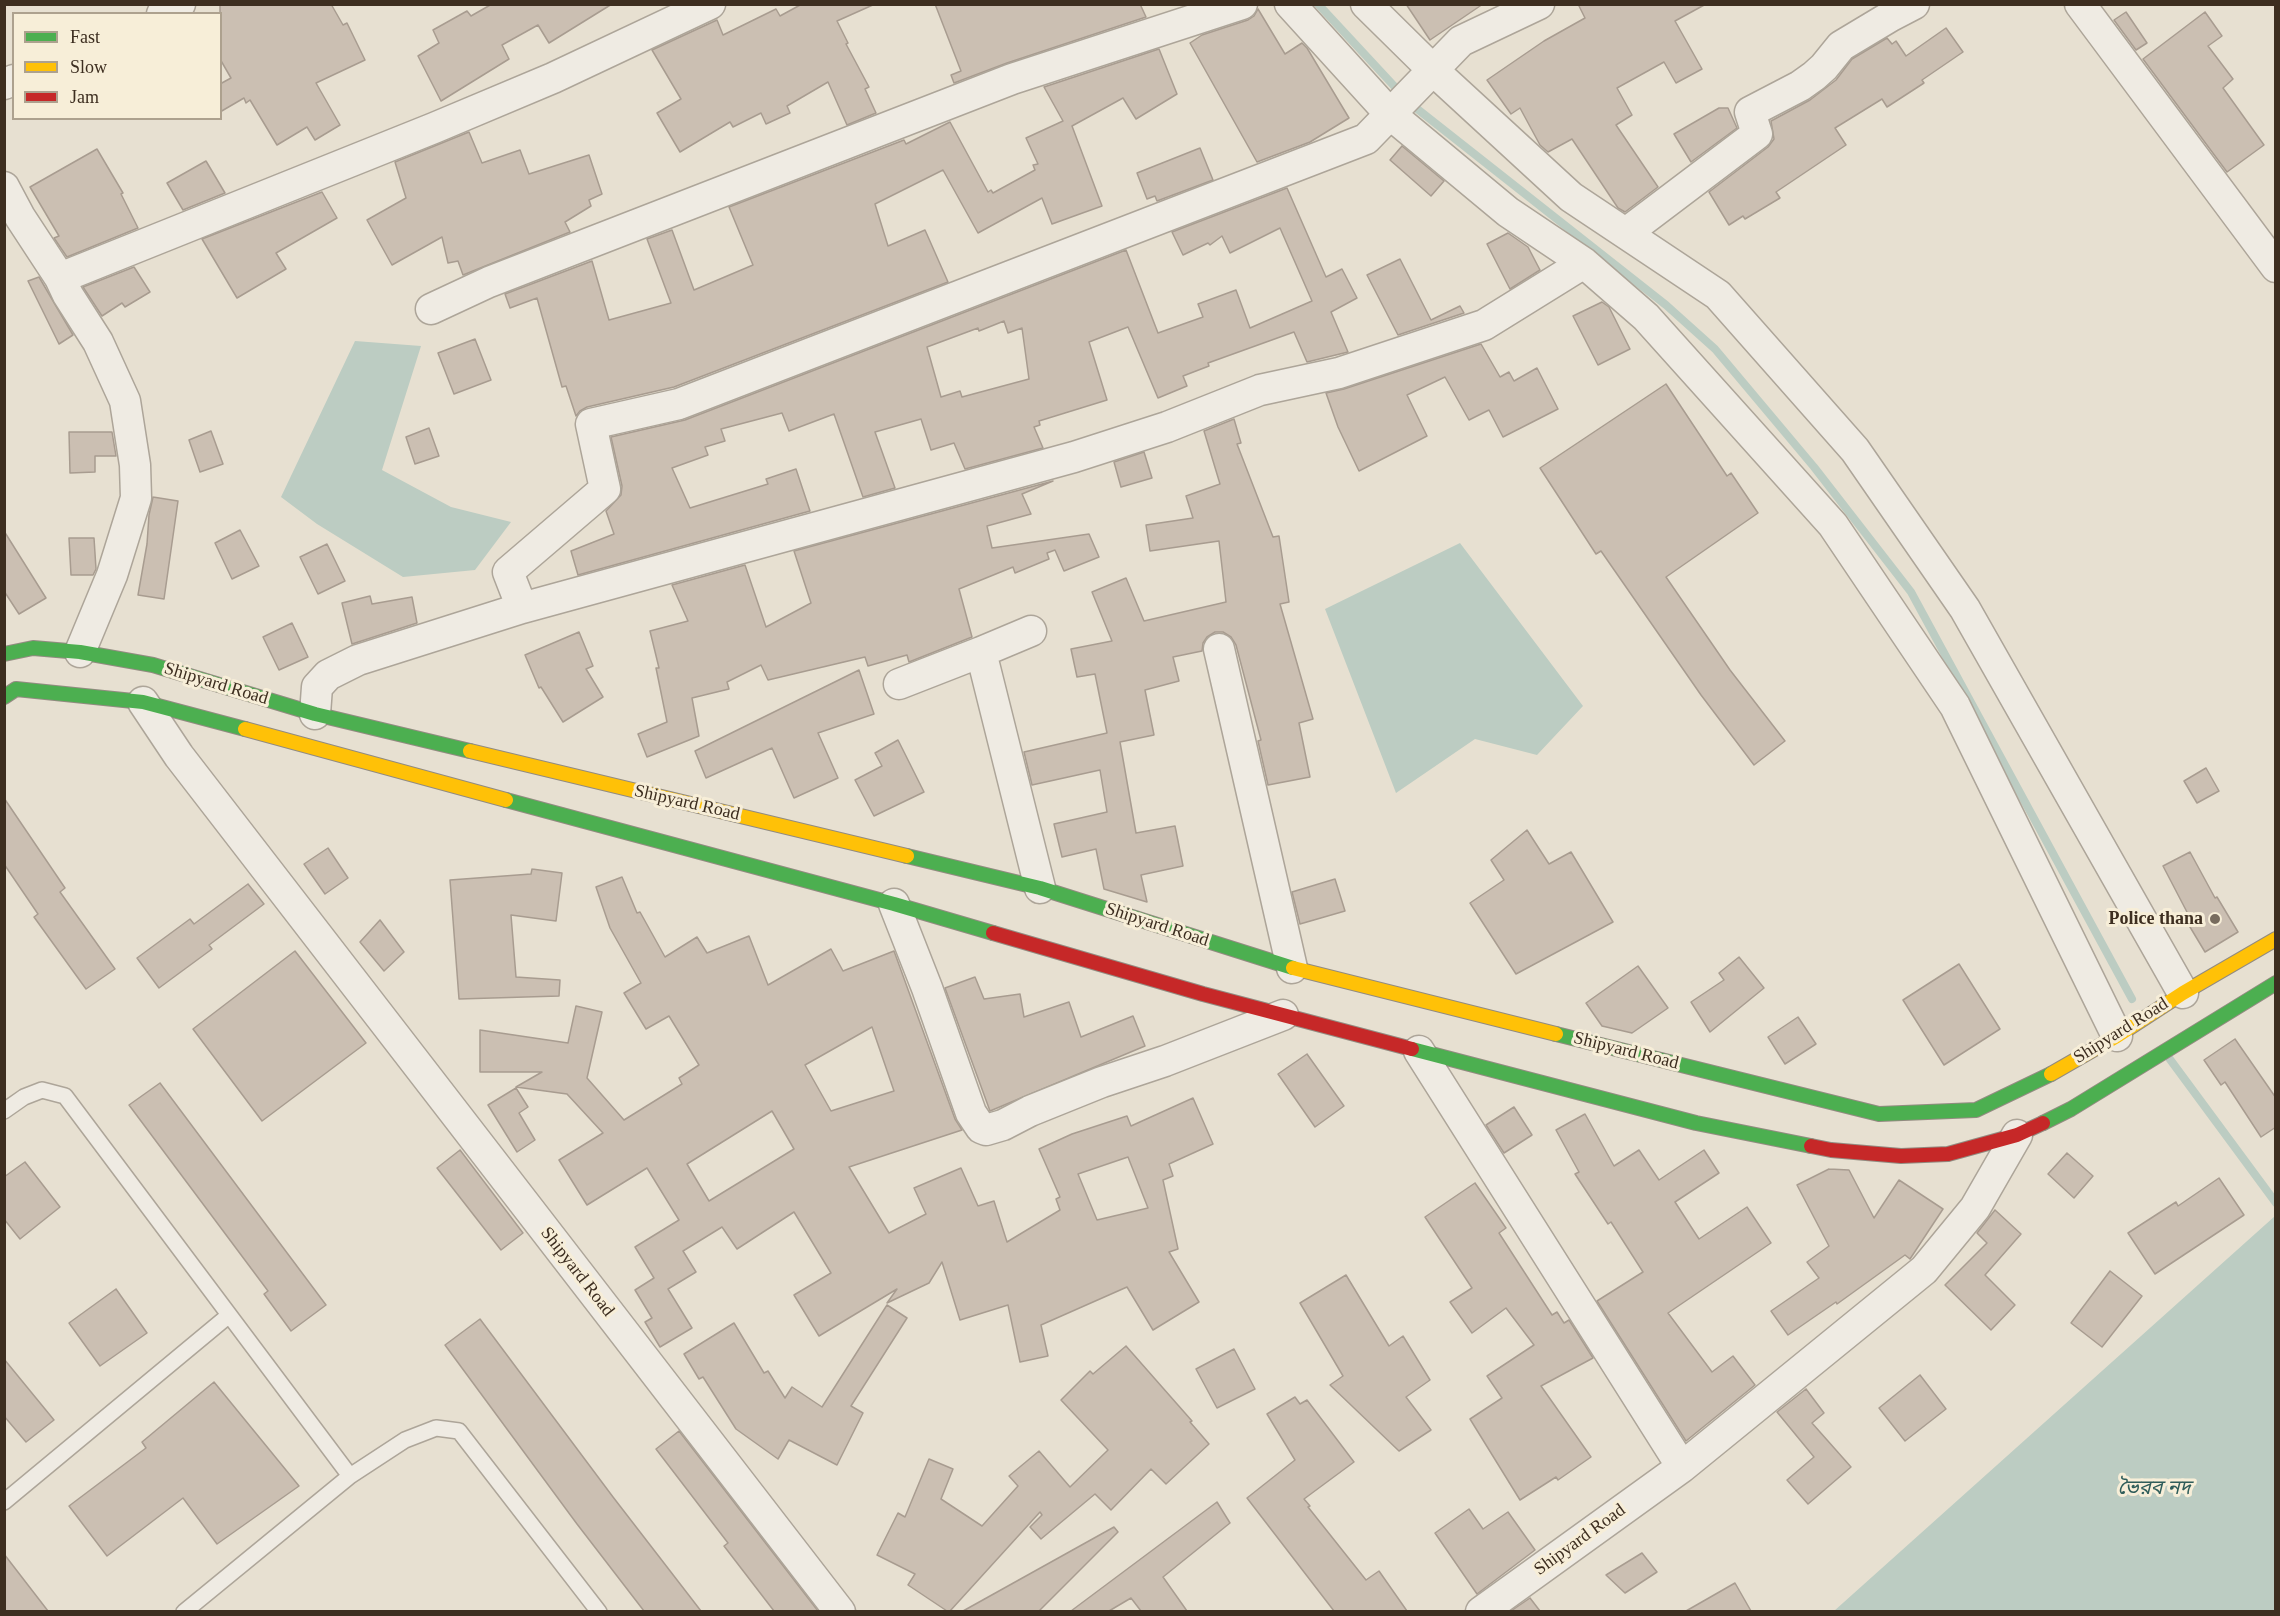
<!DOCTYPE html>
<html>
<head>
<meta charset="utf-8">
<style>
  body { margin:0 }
  #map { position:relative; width:2280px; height:1616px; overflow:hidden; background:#e7e0d1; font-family:"Times New Roman",serif }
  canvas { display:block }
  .frame { position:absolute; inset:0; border:6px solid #3d2e20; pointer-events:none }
  .legend { position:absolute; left:12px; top:12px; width:210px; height:108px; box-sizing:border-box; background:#f7eed8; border:2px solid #ada18e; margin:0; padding:8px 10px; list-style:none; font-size:18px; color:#3d2e20 }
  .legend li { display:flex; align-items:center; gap:12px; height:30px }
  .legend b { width:30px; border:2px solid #ada18e }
</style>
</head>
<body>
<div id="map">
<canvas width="2280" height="1616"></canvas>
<div class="frame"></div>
<ul class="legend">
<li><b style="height:8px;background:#4caf50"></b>Fast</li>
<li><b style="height:8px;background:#ffc107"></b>Slow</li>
<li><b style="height:8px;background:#c62828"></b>Jam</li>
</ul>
</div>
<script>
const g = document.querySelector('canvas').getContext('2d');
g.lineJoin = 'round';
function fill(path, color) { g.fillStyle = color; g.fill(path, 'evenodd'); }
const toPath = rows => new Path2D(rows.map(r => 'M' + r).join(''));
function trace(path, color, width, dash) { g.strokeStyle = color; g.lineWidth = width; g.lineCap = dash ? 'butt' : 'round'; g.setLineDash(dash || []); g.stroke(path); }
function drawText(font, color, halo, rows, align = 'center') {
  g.font = font + ' "Times New Roman","Noto Sans Bengali",serif'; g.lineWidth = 6; g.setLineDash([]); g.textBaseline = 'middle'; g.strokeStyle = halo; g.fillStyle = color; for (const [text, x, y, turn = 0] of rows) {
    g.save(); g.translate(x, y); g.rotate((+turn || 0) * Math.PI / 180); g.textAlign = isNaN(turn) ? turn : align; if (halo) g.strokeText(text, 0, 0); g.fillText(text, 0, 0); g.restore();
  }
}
const water = toPath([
  [355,341,421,346,382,470,451,507,511,522,475,570,403,577,317,524,281,497],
  [1460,543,1583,706,1537,755,1475,739,1396,793,1325,609],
  [2275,1216,2275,1611,1834,1611]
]);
const stream = toPath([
  [1318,4,1395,87],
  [1416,108,1666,305,1715,349,1814,467,1911,592,2132,999],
  [2169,1058,2276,1203]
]);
const building = toPath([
  [220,4,331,4,343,25,347,23,365,60,316,83,340,125,315,140,307,127,277,145,250,100,246,103,244,98,220,112,220,84,231,78,220,59,220,4],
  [492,4,612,4,549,43,538,25,502,45,509,59,441,101,418,56,439,43,433,30,467,11,471,16,492,4],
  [802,4,875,4,837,21,848,43,846,44,869,87,865,89,876,113,847,125,828,82,787,106,790,113,766,124,761,113,733,127,730,122,680,152,657,113,681,99,652,50,717,20,723,35,776,9,780,16,802,4],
  [935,4,1140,4,1146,17,1007,63,954,83,951,75,961,71,935,4],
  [1406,4,1483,4,1430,40,1406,4],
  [1578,4,1706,4,1675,21,1702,69,1676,83,1664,62,1617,88,1632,115,1616,125,1658,187,1625,212,1618,208,1572,139,1548,152,1540,145,1520,108,1511,114,1487,80,1544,41,1585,18,1578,4],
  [1258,9,1285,54,1302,43,1307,48,1349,118,1310,142,1257,162,1190,43,1202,35,1248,20,1254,16,1258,9],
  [2126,12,2147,43,2136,50,2114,20,2126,12],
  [2205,12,2222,36,2208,46,2233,79,2223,88,2264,145,2227,172,2143,59,2205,12],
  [1946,28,1963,52,1922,80,1924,83,1887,107,1882,99,1835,128,1846,145,1776,192,1780,198,1745,219,1743,216,1729,225,1709,192,1768,147,1774,139,1771,121,1810,100,1836,80,1852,59,1887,38,1892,44,1896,41,1906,56,1946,28],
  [1159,49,1177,94,1136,119,1123,98,1072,126,1102,206,1052,224,1042,198,978,233,943,170,875,204,888,246,925,230,948,282,674,387,587,407,580,411,576,416,566,386,562,387,537,298,510,308,505,294,592,261,609,320,671,303,647,239,672,230,694,290,753,265,729,207,904,140,906,144,950,122,988,192,991,190,993,193,1035,170,1033,165,1038,164,1026,138,1063,121,1044,87,1159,49],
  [1719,108,1728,108,1737,128,1691,162,1674,134,1719,108],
  [469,132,482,163,520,150,529,174,589,155,602,194,589,200,591,206,565,222,570,232,463,275,458,261,448,263,442,237,392,265,367,220,406,198,395,162,469,132],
  [1402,146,1444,181,1431,196,1390,160,1402,146],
  [1200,148,1213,180,1157,201,1155,196,1147,199,1137,173,1200,148],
  [97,149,123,193,121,194,138,228,67,257,54,238,59,236,30,187,97,149],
  [206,161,225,193,183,210,167,183,206,161],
  [1287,188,1326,277,1342,269,1357,298,1331,312,1348,352,1307,362,1294,332,1208,363,1209,366,1183,376,1187,386,1158,398,1128,327,1089,342,1107,400,1039,421,1040,425,1034,427,1043,448,965,469,954,443,931,450,921,419,875,432,895,488,863,497,834,414,789,431,782,413,721,429,725,441,705,447,708,455,672,468,690,508,768,484,766,479,796,469,810,511,578,575,571,551,614,534,606,511,621,495,622,486,611,437,685,420,1126,250,1158,333,1203,317,1198,304,1236,290,1250,328,1312,301,1280,228,1230,253,1222,236,1210,245,1208,243,1183,255,1172,232,1287,188],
  [1004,321,1008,333,1022,328,1029,379,962,397,960,391,941,397,927,347,978,328,979,331,1004,321],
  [322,192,337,218,276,253,286,269,237,298,202,239,322,192],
  [1508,233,1528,247,1540,270,1510,289,1487,244,1508,233],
  [1400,259,1431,320,1460,306,1464,313,1398,335,1367,275,1400,259],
  [134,267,150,292,125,307,122,303,102,316,83,287,134,267],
  [39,277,73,335,59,344,28,281,39,277],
  [1602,302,1609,307,1630,349,1598,365,1573,316,1602,302],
  [475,339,491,380,454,394,438,353,475,339],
  [1481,344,1500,377,1509,372,1514,381,1537,368,1558,409,1503,437,1489,410,1469,420,1445,377,1407,395,1427,436,1359,471,1338,427,1326,393,1344,389,1481,344],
  [1666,384,1727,476,1731,473,1758,513,1666,577,1730,670,1785,741,1754,765,1701,695,1601,551,1596,554,1540,468,1666,384],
  [1234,419,1241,443,1237,444,1273,537,1279,536,1289,602,1280,604,1313,719,1299,723,1310,777,1268,785,1258,741,1261,740,1236,645,1231,637,1223,632,1215,632,1207,637,1203,643,1202,651,1173,657,1179,681,1145,690,1154,735,1120,742,1136,833,1175,826,1183,866,1141,875,1147,902,1104,889,1096,849,1062,857,1054,824,1107,812,1100,770,1032,785,1024,752,1107,733,1095,674,1077,677,1071,649,1112,641,1092,592,1126,578,1144,621,1226,602,1219,541,1150,551,1146,525,1193,518,1186,496,1220,484,1204,431,1234,419],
  [429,428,439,456,415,464,406,437,429,428],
  [211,431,223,464,200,472,189,440,211,431],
  [69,432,112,432,116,456,95,456,95,472,70,473,69,432],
  [1144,452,1152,478,1121,487,1114,462,1144,452],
  [1053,481,1022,494,1031,514,987,526,992,548,1089,534,1099,557,1064,571,1055,550,1047,553,1049,559,1015,573,1013,567,959,589,972,637,909,662,907,655,868,666,865,657,768,680,761,665,727,682,729,689,692,698,699,736,647,757,638,734,667,722,656,668,659,668,650,631,688,621,672,585,745,565,766,627,811,603,794,551,1053,481],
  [153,497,178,501,164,599,138,595,147,544,149,515,153,497],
  [240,530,259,566,232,579,215,543,240,530],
  [4,531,46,598,19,614,4,591,4,531],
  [69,538,94,538,96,569,93,575,71,575,69,538],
  [327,544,345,581,318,594,300,557,327,544],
  [370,596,372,604,412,597,417,623,352,644,342,603,370,596],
  [292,623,308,657,279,670,263,637,292,623],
  [579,632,593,666,586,669,603,697,563,722,541,687,539,688,525,655,579,632],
  [859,670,874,714,818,733,838,778,794,798,772,748,706,778,695,751,859,670],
  [898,740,924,792,874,816,855,780,882,766,875,753,898,740],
  [2206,768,2219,791,2197,803,2184,781,2206,768],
  [4,798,65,888,60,892,115,969,86,989,34,917,38,914,4,864,4,798],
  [1527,830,1549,864,1571,852,1613,922,1516,974,1470,903,1504,880,1491,860,1527,830],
  [328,848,348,878,325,894,304,864,328,848],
  [2190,852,2215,898,2217,897,2238,932,2205,952,2184,917,2188,914,2163,866,2190,852],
  [532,869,562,873,556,921,511,915,516,977,560,980,559,996,459,999,450,880,531,874,532,869],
  [622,877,637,913,640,912,665,957,697,937,707,953,749,936,768,985,831,949,843,971,894,951,955,1119,962,1130,849,1167,889,1233,926,1214,914,1188,961,1168,978,1206,994,1201,1007,1242,1060,1210,1056,1199,1060,1197,1039,1149,1072,1134,1127,1116,1131,1126,1193,1098,1213,1144,1169,1164,1173,1176,1163,1180,1178,1249,1169,1252,1199,1302,1153,1330,1127,1287,1041,1325,1048,1356,1020,1362,1008,1305,960,1320,942,1262,929,1283,887,1303,897,1289,819,1336,794,1295,831,1273,794,1212,737,1249,722,1227,683,1251,696,1272,668,1289,692,1328,660,1347,645,1322,652,1318,635,1290,654,1278,635,1247,679,1220,647,1168,587,1205,559,1160,603,1133,567,1094,516,1087,542,1072,480,1072,480,1030,568,1043,576,1006,602,1012,587,1078,624,1120,682,1084,679,1078,699,1065,669,1016,646,1029,624,993,641,983,610,928,596,887,622,877],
  [872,1027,894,1091,831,1111,805,1065,872,1027],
  [772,1111,794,1149,709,1201,687,1164,772,1111],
  [1128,1157,1148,1208,1097,1220,1078,1174,1128,1157],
  [1335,879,1345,911,1300,924,1292,892,1335,879],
  [248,884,264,904,209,945,212,949,159,988,137,958,190,919,194,924,248,884],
  [380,920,404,952,384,971,360,942,380,920],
  [295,951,366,1043,262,1121,193,1029,295,951],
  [1739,957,1764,988,1710,1032,1691,1002,1724,980,1719,973,1739,957],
  [1959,964,2000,1029,1944,1065,1903,1000,1959,964],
  [1638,966,1668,1008,1632,1033,1602,1026,1586,1003,1638,966],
  [975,977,984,999,1020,994,1024,1017,1069,1002,1081,1037,1133,1016,1145,1046,990,1111,945,988,975,977],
  [1798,1017,1816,1044,1785,1064,1768,1037,1798,1017],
  [2235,1039,2276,1098,2276,1127,2261,1137,2225,1082,2221,1085,2204,1060,2235,1039],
  [1307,1054,1344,1106,1315,1127,1278,1074,1307,1054],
  [160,1083,326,1305,291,1331,264,1294,268,1291,129,1105,160,1083],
  [516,1088,528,1107,519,1113,535,1140,517,1152,488,1105,516,1088],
  [1514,1107,1532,1135,1504,1153,1486,1125,1514,1107],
  [1585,1114,1614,1166,1639,1150,1659,1180,1704,1150,1719,1173,1675,1202,1699,1239,1747,1207,1771,1243,1668,1313,1712,1372,1733,1356,1755,1385,1686,1441,1597,1301,1643,1272,1611,1222,1608,1224,1575,1174,1579,1172,1556,1130,1585,1114],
  [460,1150,523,1233,501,1250,437,1168,460,1150],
  [2067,1153,2093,1176,2074,1198,2048,1174,2067,1153],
  [25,1162,60,1207,20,1239,4,1219,4,1177,25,1162],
  [1829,1169,1849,1170,1874,1218,1899,1180,1943,1209,1910,1259,1905,1255,1837,1304,1836,1302,1788,1335,1771,1311,1819,1278,1807,1262,1829,1246,1797,1185,1829,1169],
  [2219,1178,2244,1215,2155,1274,2128,1233,2176,1202,2178,1206,2219,1178],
  [1475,1183,1506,1228,1499,1233,1552,1315,1557,1312,1564,1323,1569,1320,1593,1358,1541,1386,1591,1457,1558,1480,1556,1477,1520,1500,1470,1419,1502,1398,1487,1376,1534,1345,1506,1308,1472,1333,1450,1302,1472,1288,1425,1217,1475,1183],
  [1995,1210,2021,1234,1985,1275,2015,1305,1991,1330,1945,1285,1987,1243,1977,1233,1995,1210],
  [2110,1271,2142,1296,2102,1347,2071,1323,2110,1271],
  [1346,1275,1389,1346,1403,1336,1430,1380,1406,1397,1431,1430,1399,1451,1330,1385,1343,1376,1300,1303,1346,1275],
  [116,1289,147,1333,100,1366,69,1323,116,1289],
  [887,1305,907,1318,851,1406,863,1413,837,1465,789,1440,778,1459,736,1429,703,1377,699,1379,684,1354,734,1323,764,1373,768,1371,785,1398,792,1387,822,1407,887,1305],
  [480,1319,613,1497,701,1611,644,1611,577,1524,445,1345,480,1319],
  [1126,1346,1192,1421,1190,1422,1209,1444,1166,1484,1151,1469,1111,1510,1095,1494,1041,1539,1030,1527,1042,1515,1040,1512,950,1611,947,1611,908,1585,915,1574,877,1555,898,1513,905,1517,929,1459,953,1469,941,1499,982,1526,1018,1486,1009,1476,1039,1451,1070,1487,1108,1450,1061,1400,1090,1371,1093,1374,1126,1346],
  [1234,1349,1255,1389,1217,1408,1196,1369,1234,1349],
  [4,1359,54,1420,26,1442,4,1416,4,1359],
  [1920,1375,1946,1409,1905,1441,1879,1408,1920,1375],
  [214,1382,299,1486,217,1544,183,1498,107,1556,69,1506,146,1448,142,1442,214,1382],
  [1806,1389,1824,1413,1812,1423,1851,1467,1808,1504,1787,1480,1814,1457,1777,1412,1806,1389],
  [1295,1397,1300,1404,1307,1400,1354,1462,1304,1499,1310,1506,1308,1507,1366,1580,1379,1571,1407,1611,1334,1611,1247,1498,1295,1460,1267,1414,1295,1397],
  [679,1431,818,1611,774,1611,724,1546,728,1543,656,1449,679,1431],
  [1217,1502,1230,1523,1163,1577,1187,1611,1141,1611,1131,1598,1109,1611,1071,1611,1217,1502],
  [1469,1509,1483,1529,1508,1512,1535,1550,1477,1594,1435,1533,1469,1509],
  [1114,1527,1118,1532,1039,1611,963,1611,1114,1527],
  [1642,1553,1657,1572,1625,1593,1606,1575,1642,1553],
  [4,1554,48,1611,4,1611,4,1554],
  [1735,1583,1751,1611,1686,1611,1735,1583],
  [1530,1598,1540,1611,1511,1611,1530,1598]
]);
const lane = toPath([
  [4,1111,24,1097,42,1090,65,1096,350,1476],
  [4,1502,228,1316],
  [184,1612,350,1476,405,1440,436,1428,459,1431,599,1612]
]);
const street = toPath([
  [1290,4,1390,114,1508,212,1584,263,1646,317,1833,525,1955,706,2117,1036],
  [1366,4,1434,71,1571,197,1718,295,1855,450,1965,609,2183,993],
  [2080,4,2276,267],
  [162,14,180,4],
  [4,84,14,80],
  [4,187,20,217,60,278,68,295,98,342,125,401,135,465,136,498,112,575,80,652],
  [1626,233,1757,134,1750,112,1800,86,1814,76,1824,67,1841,46,1891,16,1914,4],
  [60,278,434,128,553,78,710,4],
  [431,309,489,282,1012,79,1242,4],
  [522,608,508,572,605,489,591,424,679,404,1366,139,1461,41,1539,4],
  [1031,631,981,652,1040,888],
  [1219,649,1292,968],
  [899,684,981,652],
  [143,702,179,756,840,1612],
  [315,714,317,687,328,675,358,660,522,608,1074,457,1167,427,1260,390,1339,373,1484,325,1584,263],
  [894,904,927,988,971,1113,981,1128,986,1130,1003,1125,1030,1111,1102,1082,1165,1061,1283,1015],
  [1419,1051,1682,1467],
  [1481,1612,1682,1467,1924,1270,1975,1208,2017,1135]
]);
const fast = toPath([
  [4,654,33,648,80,652,153,665,315,714,470,751],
  [4,697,16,689,143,702,245,729],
  [506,800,894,904,993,933],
  [907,856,1040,888,1293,968],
  [1556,1034,1879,1114,1976,1110,2051,1074],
  [1412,1049,1696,1123,1811,1146],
  [2043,1123,2071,1109,2276,983]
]);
const slow = toPath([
  [245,729,506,800],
  [470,751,907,856],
  [1293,968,1556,1034],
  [2051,1074,2117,1036,2183,993,2276,939]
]);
const jam = toPath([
  [993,933,1203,994,1412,1049],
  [1811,1146,1831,1150,1901,1156,1948,1154,2017,1135,2043,1123]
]);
const markers = [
  [2215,919,6,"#786c5e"]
];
const streetNames = [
  ["Shipyard Road",216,684,17],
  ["Shipyard Road",687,803,13],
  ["Shipyard Road",1157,925,18],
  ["Shipyard Road",2121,1031,-32],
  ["Shipyard Road",1626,1051,14],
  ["Shipyard Road",577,1272,52],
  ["Shipyard Road",1580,1540,-36]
];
const poiNames = [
  ["Police thana",2203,919]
];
const waterNames = [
  ["ভৈরব নদ",2154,1489]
];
fill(water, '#bcccc2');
trace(stream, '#bcccc2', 8);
fill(building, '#cbbfb2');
trace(building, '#a89c90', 1.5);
trace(lane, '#ada599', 18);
trace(street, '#ada599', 33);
trace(fast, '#928b80', 16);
trace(slow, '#928b80', 16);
trace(jam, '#928b80', 16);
trace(lane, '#efebe3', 15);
trace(street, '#efebe3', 30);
trace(fast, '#4caf50', 14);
trace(slow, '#ffc107', 14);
trace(jam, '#c62828', 14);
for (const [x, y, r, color] of markers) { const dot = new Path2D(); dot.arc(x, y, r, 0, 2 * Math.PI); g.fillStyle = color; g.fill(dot); trace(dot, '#f7eed8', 2); }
drawText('18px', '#3d2e20', '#f7eed8', streetNames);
drawText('bold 18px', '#3d2e20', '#f7eed8', poiNames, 'right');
drawText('italic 20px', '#2f5d5a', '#f7eed8', waterNames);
</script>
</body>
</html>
